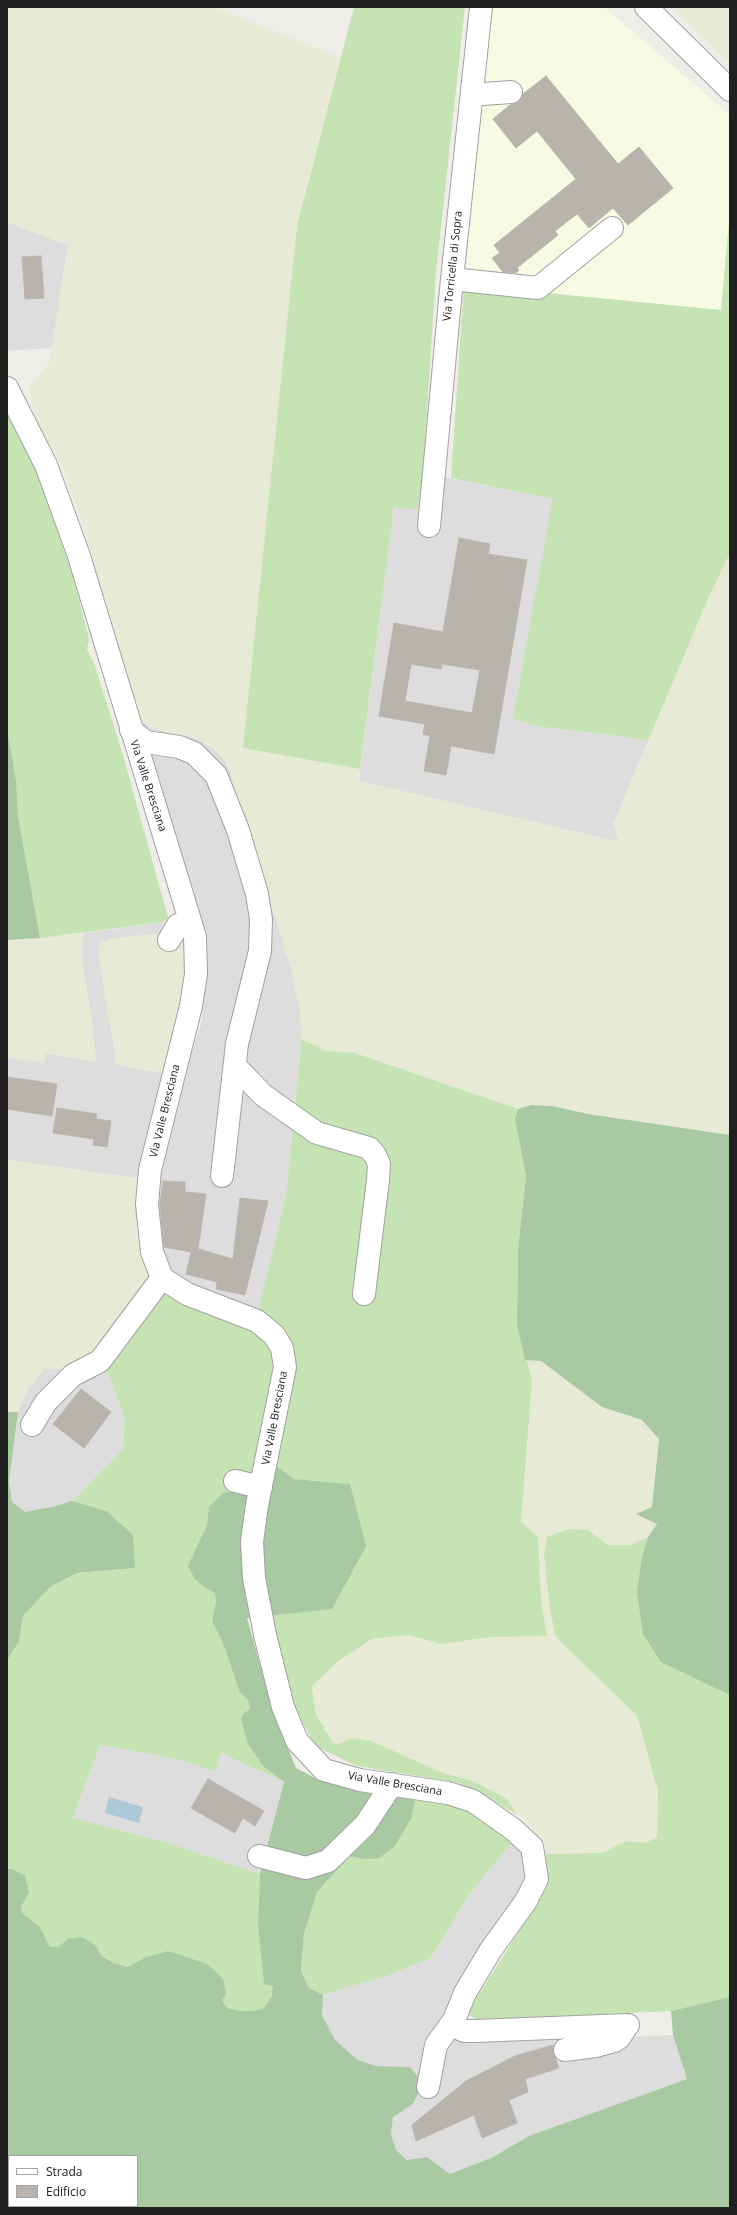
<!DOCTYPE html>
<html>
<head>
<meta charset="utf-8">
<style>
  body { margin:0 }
  #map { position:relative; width:737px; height:2215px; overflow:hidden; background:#efede7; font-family:"Open Sans",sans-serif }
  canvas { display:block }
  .frame { position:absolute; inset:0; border:8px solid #202020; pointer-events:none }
  .legend { position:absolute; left:8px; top:2155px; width:130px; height:52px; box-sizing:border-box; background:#fff; border:1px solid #a6a6a6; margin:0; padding:5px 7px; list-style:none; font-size:12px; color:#202020 }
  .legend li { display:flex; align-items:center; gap:8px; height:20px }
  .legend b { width:20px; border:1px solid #a6a6a6 }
</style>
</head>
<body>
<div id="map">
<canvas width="737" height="2215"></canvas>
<div class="frame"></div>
<ul class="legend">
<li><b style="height:5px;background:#fff"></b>Strada</li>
<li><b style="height:11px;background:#b8b3ad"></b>Edificio</li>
</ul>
</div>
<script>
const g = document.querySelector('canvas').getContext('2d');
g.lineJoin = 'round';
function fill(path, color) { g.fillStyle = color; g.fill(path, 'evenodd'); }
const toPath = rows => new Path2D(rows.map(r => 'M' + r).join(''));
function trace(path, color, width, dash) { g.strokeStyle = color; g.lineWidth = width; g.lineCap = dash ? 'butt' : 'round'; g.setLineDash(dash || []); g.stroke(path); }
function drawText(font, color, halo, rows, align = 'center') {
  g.font = font + ' "Open Sans",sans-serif'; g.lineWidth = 4; g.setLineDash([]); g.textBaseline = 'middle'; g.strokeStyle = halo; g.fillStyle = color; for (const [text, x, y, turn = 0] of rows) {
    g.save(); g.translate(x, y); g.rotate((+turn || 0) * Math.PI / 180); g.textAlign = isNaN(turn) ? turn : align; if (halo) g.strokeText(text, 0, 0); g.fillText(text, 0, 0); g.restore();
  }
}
const residential = toPath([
  [7,222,68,245,52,348,7,351],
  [423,473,554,499,513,718,535,726,605,734,648,741,614,823,619,842,359,781,394,507],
  [142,721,151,728,188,736,203,742,215,750,223,758,230,771,291,968,300,1009,302,1039,286,1196,258,1312,170,1276,159,1254,154,1206,185,1072,202,1022,203,1000,147,764],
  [163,922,164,932,99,952,106,1003,113,1038,115,1064,168,1074,142,1179,7,1160,7,1057,44,1063,45,1053,95,1061,92,1019,82,963,82,938,84,933],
  [97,1353,105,1366,125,1418,123,1449,72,1501,52,1507,25,1512,12,1502,9,1481,18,1412,28,1389,44,1369,61,1369,87,1354],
  [100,1745,182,1760,215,1772,221,1753,284,1782,260,1874,168,1843,73,1819],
  [513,1841,523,1855,526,1878,453,1999,471,2039,566,2040,673,2035,687,2079,529,2136,493,2157,450,2174,427,2157,407,2160,396,2150,391,2134,393,2117,413,2104,420,2089,418,2077,410,2067,376,2066,358,2060,335,2040,322,2015,323,1995,389,1975,431,1958,468,1896]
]);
const education = toPath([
  [492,7,604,7,730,115,730,212,721,310,464,285]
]);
const farmland = toPath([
  [7,7,215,7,340,58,297,226,244,748,360,769,359,781,619,842,614,823,710,594,730,553,730,1135,588,1114,552,1106,531,1105,518,1109,355,1053,326,1051,302,1039,300,1009,291,968,230,771,223,758,215,750,203,742,188,736,151,728,142,721,100,591,87,535,58,457,44,436,34,413,29,389,50,362,68,245,7,222],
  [672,7,730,7,730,63,717,52],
  [84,933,82,938,82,963,92,1019,96,1061,46,1053,44,1063,7,1057,7,940],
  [161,933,189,941,193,964,168,1074,115,1064,113,1038,106,1003,99,952,100,944,108,939],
  [7,1160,142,1179,136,1236,155,1278,97,1353,87,1354,61,1369,44,1369,28,1389,18,1412,7,1412],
  [525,1360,541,1361,581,1391,620,1414,643,1420,659,1439,652,1507,657,1524,648,1537,630,1545,608,1545,588,1530,544,1554,548,1594,555,1636,637,1716,658,1791,657,1839,644,1843,626,1841,602,1853,546,1854,524,1818,517,1814,507,1799,473,1781,443,1773,352,1738,336,1745,331,1740,316,1714,312,1686,337,1662,372,1639,408,1635,442,1644,491,1637,547,1636,541,1600,521,1522,532,1381]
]);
const grass = toPath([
  [354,7,465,7,436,272,423,473,417,510,394,507,360,769,243,748,297,226],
  [730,212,730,553,710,594,648,741,605,734,535,726,513,718,553,499,451,478,464,285,721,310],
  [7,398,44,492,73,576,89,639,87,649,94,663,123,755,169,921,40,938,18,816,16,780,7,728],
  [302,1039,326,1051,355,1053,518,1109,515,1119,526,1176,518,1249,517,1324,532,1381,521,1522,538,1537,541,1600,547,1636,491,1637,442,1644,408,1635,372,1639,337,1662,312,1686,316,1714,331,1740,336,1745,352,1738,371,1741,443,1773,473,1781,507,1799,517,1814,460,1783,357,1766,317,1747,296,1713,271,1615,350,1484,294,1479,275,1465,291,1368,258,1312,286,1196],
  [163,1285,246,1321,277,1351,254,1478,209,1507,207,1525,199,1544,207,1589,215,1593,216,1602,212,1621,223,1643,240,1693,248,1700,250,1709,244,1713,264,1767,284,1782,221,1753,215,1772,182,1760,100,1745,73,1818,168,1843,260,1874,258,1924,264,1983,274,1986,272,1996,264,2008,254,2011,241,2011,227,2008,182,1957,168,1951,146,1957,127,1967,114,1963,103,1957,95,1945,68,1939,58,1947,50,1947,40,1927,22,1913,21,1907,29,1893,12,1869,7,1869,7,1661,19,1641,23,1616,50,1587,77,1573,135,1568,106,1511,72,1501,123,1449,125,1418,105,1366],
  [569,1529,588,1530,608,1545,630,1545,648,1537,642,1557,707,1682,730,1695,730,1997,671,2011,476,2020,467,2013,547,1887,546,1854,602,1853,626,1841,644,1843,657,1838,658,1791,637,1716,555,1636,548,1594,544,1554,547,1537],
  [416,1796,461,1804,513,1841,468,1896,431,1958,389,1975,323,1995,309,1988,301,1971,304,1934,317,1892,350,1856,363,1859]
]);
const forest = toPath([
  [7,728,16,780,18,816,40,938,7,940],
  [531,1105,552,1106,588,1114,730,1135,730,1695,661,1662,643,1634,637,1592,642,1557,648,1537,657,1524,636,1514,652,1507,659,1439,642,1420,602,1407,541,1361,525,1360,517,1324,518,1249,526,1176,515,1119,518,1109],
  [7,1412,18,1412,9,1481,12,1502,25,1512,52,1507,72,1501,106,1511,133,1535,135,1568,77,1573,50,1587,23,1616,19,1641,7,1661],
  [275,1465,294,1479,350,1484,366,1546,332,1609,247,1618,272,1708,296,1768,317,1779,416,1796,411,1819,394,1847,379,1858,363,1859,350,1856,317,1892,304,1934,301,1971,309,1988,323,1995,322,2015,335,2040,358,2060,376,2066,410,2067,418,2077,420,2089,413,2104,393,2117,391,2134,396,2150,407,2160,427,2157,450,2174,493,2157,529,2136,687,2079,673,2035,671,2011,730,1997,730,2208,7,2208,7,1869,12,1869,25,1876,29,1893,21,1907,22,1913,40,1927,50,1947,58,1947,68,1939,82,1937,95,1945,103,1957,114,1963,127,1967,146,1957,168,1951,207,1964,223,1979,226,1993,222,2001,227,2008,241,2011,254,2011,264,2008,272,1996,273,1986,264,1984,258,1924,260,1874,284,1782,264,1767,248,1744,241,1719,244,1713,250,1709,248,1700,240,1693,223,1643,212,1621,216,1602,215,1593,207,1589,195,1579,188,1566,207,1525,209,1507,223,1493,245,1489],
  [9,2156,137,2156,137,2206,9,2206]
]);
const water = toPath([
  [109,1797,143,1807,139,1823,105,1813]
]);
const building = toPath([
  [546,76,618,164,639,147,673,188,628,225,613,208,589,228,577,214,555,231,558,235,517,268,519,270,516,273,503,272,492,258,500,253,494,245,576,179,537,131,516,148,493,119,510,105,518,102,523,94,546,76],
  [41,256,44,298,25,299,22,257,41,256],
  [459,538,490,544,488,554,527,560,494,754,451,746,446,775,424,771,430,736,423,734,425,724,379,716,394,623,443,632,459,538],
  [411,664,441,669,442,664,480,670,472,713,405,701,411,664],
  [7,1077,57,1084,52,1116,7,1109,7,1077],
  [57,1108,97,1114,96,1119,111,1121,107,1147,93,1145,94,1139,53,1133,57,1108],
  [163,1181,185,1182,185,1192,206,1194,198,1249,233,1259,240,1198,268,1201,245,1295,216,1289,217,1282,186,1274,191,1252,164,1247,160,1204,163,1181],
  [81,1389,111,1412,84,1448,53,1424,81,1389],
  [208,1779,264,1811,255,1826,243,1818,235,1833,191,1808,208,1779],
  [553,2045,553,2052,559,2068,525,2079,528,2092,509,2100,517,2123,482,2138,474,2115,416,2141,412,2125,466,2081,515,2056,553,2045]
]);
const minor = toPath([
  [646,7,730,90],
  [472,92,483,94,511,92],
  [452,279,538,288,612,228],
  [7,388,46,465,78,553,195,937,196,974,191,1006,150,1170,147,1204,152,1252,162,1278,187,1294,257,1321,274,1335,282,1348,285,1367,257,1505,252,1542,254,1578,265,1635,283,1707,297,1741,324,1770,360,1780,448,1793,473,1801,514,1830,532,1847,537,1879,526,1901,490,1951,465,1993,454,2020,456,2027,464,2031,475,2031,628,2025],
  [429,526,452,279,481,7],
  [131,730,146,742,179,747,194,753,216,775,238,830,257,894,261,919,260,951,237,1044,222,1176],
  [169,940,178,925],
  [235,1066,263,1095,317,1133,369,1148,375,1155,379,1164,378,1180,364,1294],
  [32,1425,46,1402,73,1375,100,1361,162,1278],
  [235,1481,261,1487],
  [259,1856,306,1868,328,1861,365,1825,392,1784],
  [565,2050,596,2046,614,2041,619,2038,628,2025],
  [428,2087,436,2045,454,2020]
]);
const streetNames = [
  ["Via Torricella di Sopra",453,266,-84],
  ["Via Valle Bresciana",148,786,72],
  ["Via Valle Bresciana",165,1111,-76],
  ["Via Valle Bresciana",275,1418,-79],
  ["Via Valle Bresciana",395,1784,10]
];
fill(residential, '#ddd');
fill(education, '#f8fbe4');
fill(farmland, '#e7ebd5');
fill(grass, '#c5e3b3');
fill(forest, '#a8c9a1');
fill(water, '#adc8d7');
fill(building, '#b8b3ad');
trace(building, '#bfb6ab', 1);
trace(minor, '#a1a1a1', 24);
trace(minor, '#fff', 22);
drawText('11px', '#202020', '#fff', streetNames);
</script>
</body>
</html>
